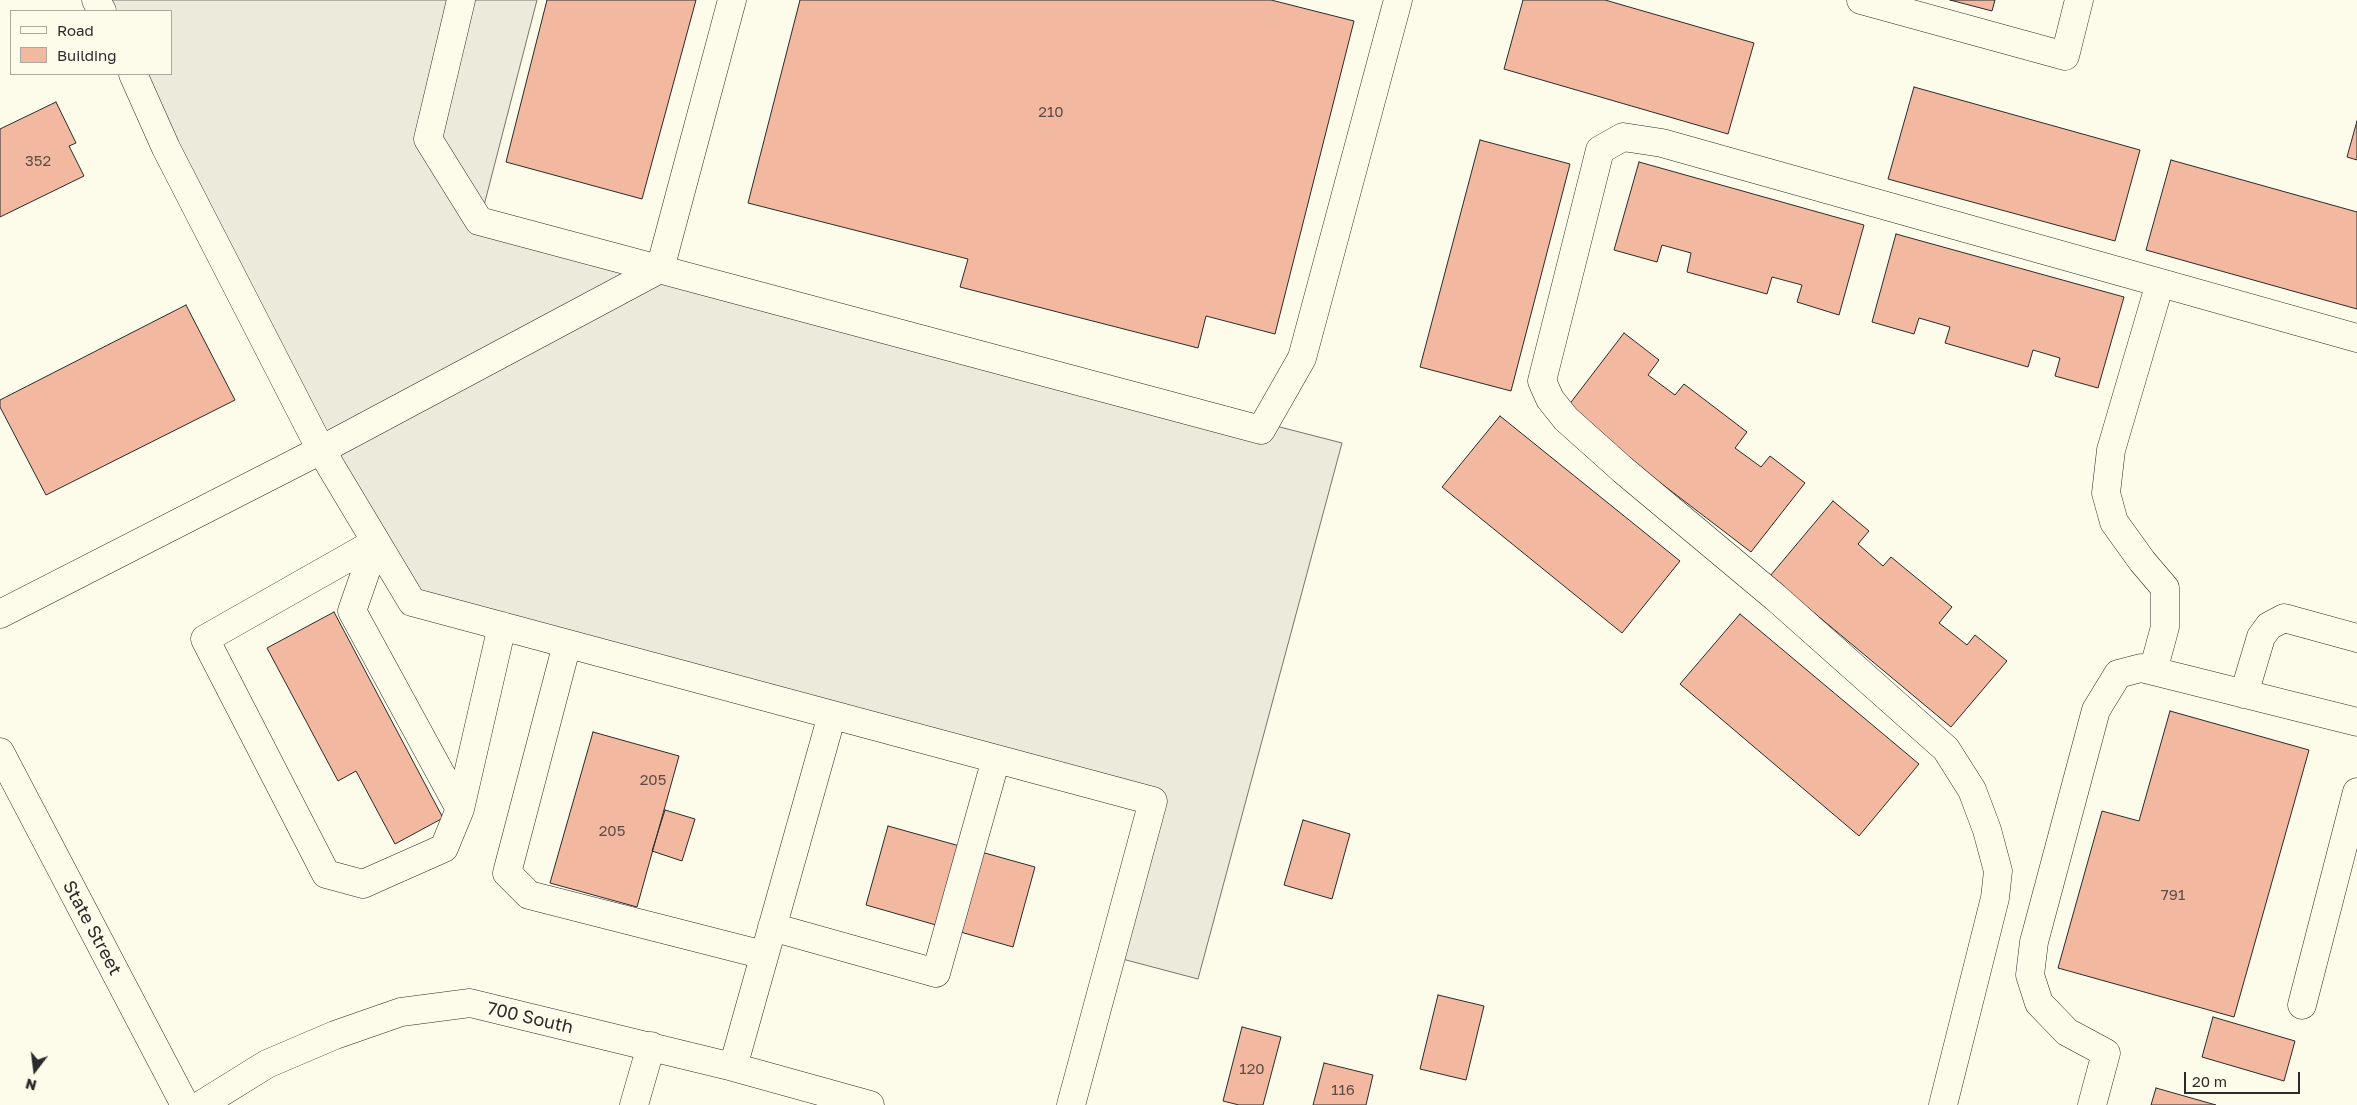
<!DOCTYPE html>
<html>
<head>
<meta charset="utf-8">
<style>
  body { margin:0 }
  #map { position:relative; width:2357px; height:1105px; overflow:hidden; background:#fdfbea; font-family:"Golos Text",sans-serif }
  canvas { display:block }
  .legend { position:absolute; left:10px; top:10px; width:162px; height:65px; box-sizing:border-box; background:#fdfbea; border:1px solid #a9a89e; margin:0; padding:6px 9px; list-style:none; font-size:15px; color:#2b2b2b }
  .legend li { display:flex; align-items:center; gap:10px; height:25px }
  .legend b { width:25px; border:1px solid #a9a89e }
  .north { position:absolute; left:10px; top:1045px; width:50px; height:50px; -webkit-text-stroke:4px #fdfbea; paint-order:stroke; rotate:195deg; font-size:14px; font-weight:700; line-height:20px; text-align:center; color:#2b2b2b }
  .north::after { content:''; display:block; margin:auto; width:18px; height:22px; background:#2b2b2b; clip-path:polygon(50% 0,100% 100%,50% 72%,0 100%) }
  .scale { position:absolute; left:2184px; top:1072px; width:116px; height:22px; box-sizing:border-box; border:2px solid #2b2b2b; border-top:0; padding-left:6px; font-size:15px; line-height:18px; white-space:nowrap; color:#2b2b2b; -webkit-text-stroke:4px #fdfbea; paint-order:stroke }
</style>
</head>
<body>
<div id="map">
<canvas width="2357" height="1105"></canvas>
<ul class="legend">
<li><b style="height:6px;background:#fdfbea"></b>Road</li>
<li><b style="height:14px;background:#f2b8a0"></b>Building</li>
</ul>
<div class="north">N</div>
<div class="scale">20 m</div>
</div>
<script>
const g = document.querySelector('canvas').getContext('2d');
g.lineJoin = 'round';
function fill(path, color) { g.fillStyle = color; g.fill(path, 'evenodd'); }
const toPath = rows => new Path2D(rows.map(r => 'M' + r).join(''));
function trace(path, color, width, dash) { g.strokeStyle = color; g.lineWidth = width; g.lineCap = dash ? 'butt' : 'round'; g.setLineDash(dash || []); g.stroke(path); }
function drawText(font, color, halo, rows, align = 'center') {
  g.font = font + ' "Golos Text",sans-serif'; g.lineWidth = 4; g.setLineDash([]); g.textBaseline = 'middle'; g.strokeStyle = halo; g.fillStyle = color; for (const [text, x, y, turn = 0] of rows) {
    g.save(); g.translate(x, y); g.rotate((+turn || 0) * Math.PI / 180); g.textAlign = isNaN(turn) ? turn : align; if (halo) g.strokeText(text, 0, 0); g.fillText(text, 0, 0); g.restore();
  }
}
const parking = toPath([
  [96,0,537,0,480,221,1342,443,1198,979,1111,956,1153,801,412,602,133,74,171,74,171,11,102,11,96,0]
]);
const building = toPath([
  [547,0,696,0,642,199,506,162,547,0],
  [800,0,1271,0,1354,21,1275,334,1206,316,1198,348,960,287,968,259,748,203,800,0],
  [1523,0,1605,0,1754,43,1728,134,1504,69,1523,0],
  [1950,0,1995,0,1992,11,1950,0],
  [1914,87,2140,150,2115,241,1888,179,1914,87],
  [56,102,76,143,69,146,84,176,0,217,0,129,56,102],
  [2357,121,2357,160,2347,157,2357,121],
  [1480,140,1570,164,1511,391,1420,367,1480,140],
  [2171,160,2357,212,2357,309,2146,250,2171,160],
  [1639,162,1864,225,1839,315,1797,302,1802,285,1772,277,1767,294,1687,272,1691,253,1662,245,1657,262,1614,250,1639,162],
  [1896,234,2124,297,2098,388,2055,376,2060,358,2033,350,2028,367,1945,343,1950,327,1919,318,1914,334,1872,322,1896,234],
  [186,305,235,400,46,495,0,407,0,400,186,305],
  [1624,333,1659,360,1648,375,1675,395,1684,384,1747,432,1735,448,1761,467,1770,456,1805,483,1751,552,1565,410,1624,333],
  [1500,416,1680,561,1622,633,1442,487,1500,416],
  [1833,501,1869,531,1858,544,1883,566,1891,557,1952,607,1939,623,1967,645,1975,635,2007,661,1951,727,1770,576,1833,501],
  [334,612,443,818,395,844,356,771,338,781,267,648,334,612],
  [1740,614,1919,764,1859,836,1680,684,1740,614],
  [2170,711,2309,750,2234,1017,2058,968,2102,811,2139,821,2170,711],
  [593,732,679,756,637,907,550,883,593,732],
  [665,810,695,819,682,861,652,851,665,810],
  [1303,820,1350,834,1332,899,1284,885,1303,820],
  [888,826,1035,867,1013,947,866,905,888,826],
  [1438,995,1484,1006,1466,1080,1420,1069,1438,995],
  [2213,1017,2295,1041,2284,1081,2202,1057,2213,1017],
  [1242,1027,1281,1037,1263,1105,1239,1105,1223,1101,1242,1027],
  [1324,1063,1373,1075,1366,1105,1313,1105,1324,1063],
  [2156,1088,2216,1105,2151,1105,2156,1088]
]);
const minor = toPath([
  [96,0,102,11],
  [461,0,428,139,479,221,1261,430,1302,358,1398,0],
  [1861,0,2065,56,2079,0],
  [133,74,166,148,321,450,412,602,1153,801,1071,1105],
  [376,542,352,611,460,809,444,848,363,884,326,874,205,639,376,542],
  [0,614,321,450,660,269,732,0],
  [567,644,507,873,529,895,764,955],
  [2153,671,2165,627,2165,588,2142,561,2114,522,2106,493,2111,450,2160,283],
  [2244,694,2261,637,2269,626,2284,618,2357,638],
  [460,809,502,626],
  [772,927,936,973,996,759],
  [2302,1005,2357,792],
  [733,1067,832,715],
  [201,1105,267,1064,335,1035,401,1012,470,1003,733,1067,870,1105],
  [634,1105,651,1046],
  [1943,1105,1995,898,1998,871,1987,830,1972,790,1946,749,1775,597,1623,470,1566,419,1550,399,1542,381,1600,150,1623,137,1662,143,2357,338],
  [2092,1105,2106,1053,2067,1032,2039,1003,2030,975,2034,942,2096,710,2118,674,2141,668,2357,722]
]);
const major = toPath([
  [0,752,185,1105]
]);
const numberNames = [
  ["210",1051,112],
  ["352",38,161],
  ["205",653,780],
  ["205",612,831],
  ["791",2173,895],
  ["120",1252,1069],
  ["116",1343,1090]
];
const streetNames = [
  ["State Street",92,928,62],
  ["700 South",530,1018,13]
];
fill(parking, '#eceadb');
trace(parking, '#74746e', 1);
fill(building, '#f2b8a0');
trace(building, '#2b2b2b', 1);
trace(minor, '#2b2b2b', 29);
trace(major, '#2b2b2b', 29);
trace(minor, '#fdfbea', 28);
trace(major, '#fdfbea', 28);
drawText('15px', '#5d4e48', null, numberNames);
drawText('18px', '#2b2b2b', '#fdfbea', streetNames);
</script>
</body>
</html>
